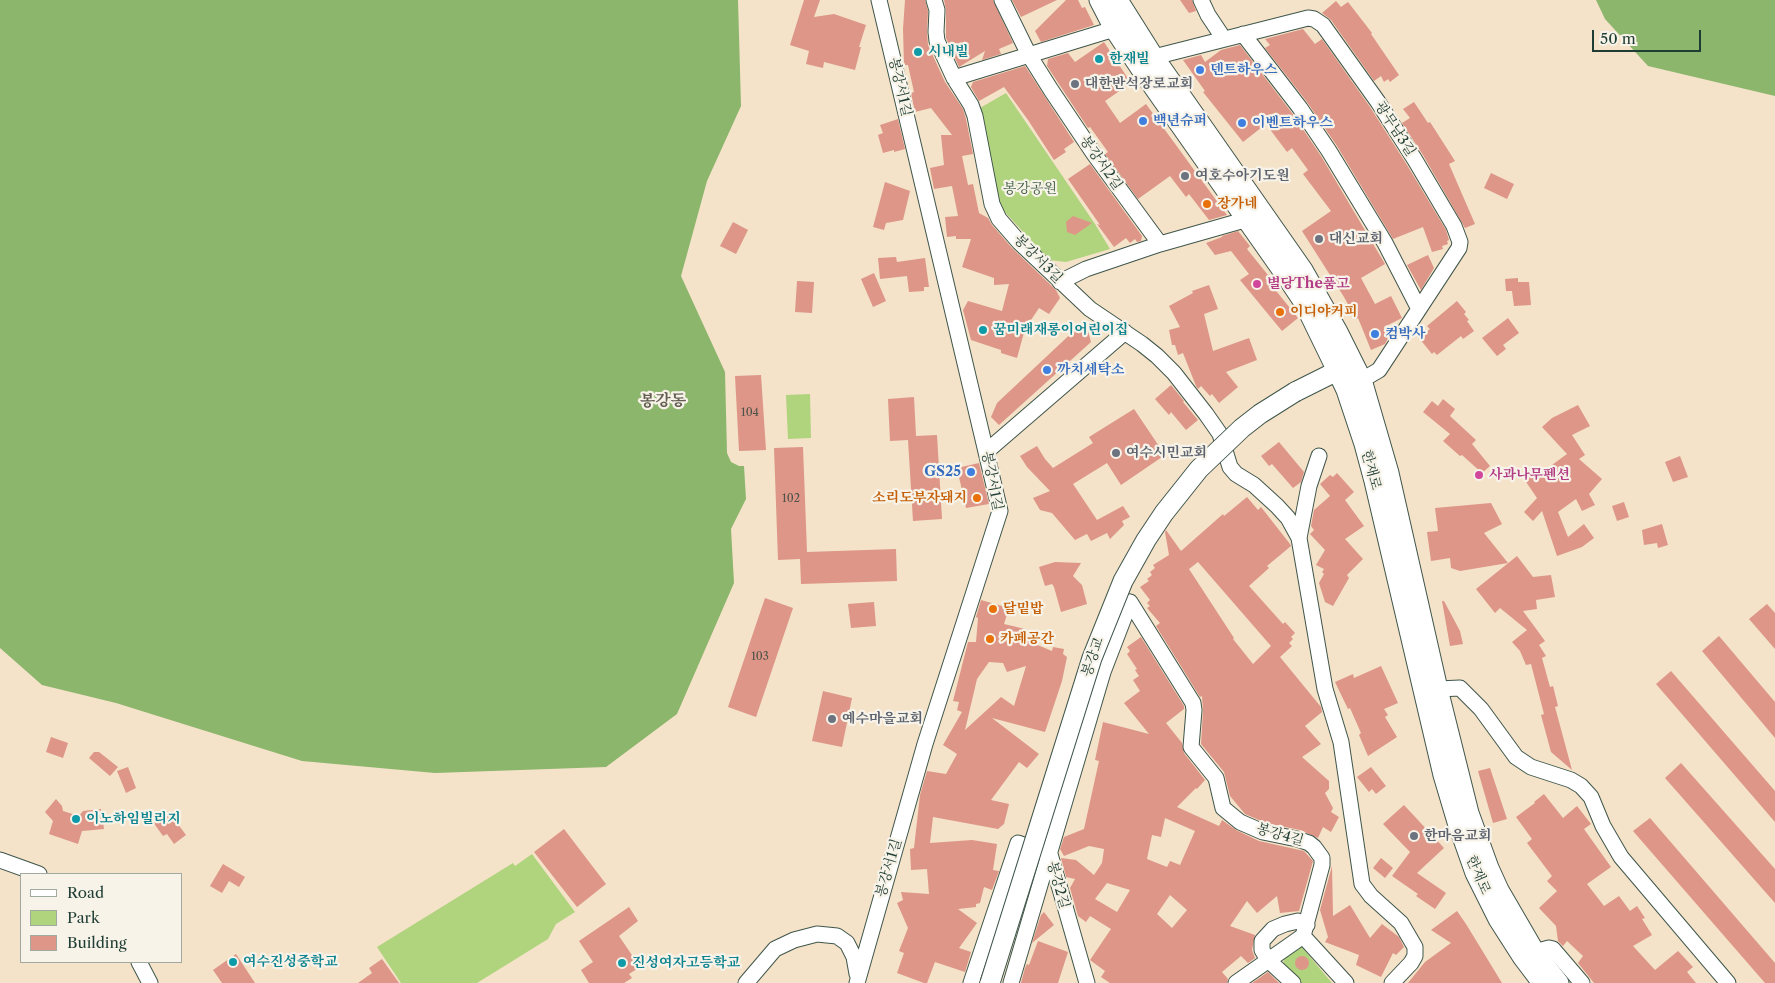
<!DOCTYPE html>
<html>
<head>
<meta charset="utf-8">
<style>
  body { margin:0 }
  #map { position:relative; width:1775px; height:983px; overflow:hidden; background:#f4e2c9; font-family:"Libre Caslon Text",serif }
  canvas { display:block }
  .legend { position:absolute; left:20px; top:873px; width:162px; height:90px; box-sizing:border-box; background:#f7f3e8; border:1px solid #a1aaa0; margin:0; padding:6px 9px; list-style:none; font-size:15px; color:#1f3d34 }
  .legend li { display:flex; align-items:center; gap:10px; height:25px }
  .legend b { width:25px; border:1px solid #a1aaa0 }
  .scale { position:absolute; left:1592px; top:30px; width:109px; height:22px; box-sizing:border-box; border:2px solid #1f3d34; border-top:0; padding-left:6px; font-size:15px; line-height:18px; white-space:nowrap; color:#1f3d34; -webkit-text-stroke:4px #f7f3e8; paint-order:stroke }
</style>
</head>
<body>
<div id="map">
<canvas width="1775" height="983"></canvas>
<ul class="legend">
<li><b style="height:6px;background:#fff"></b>Road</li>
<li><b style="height:14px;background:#b0d47d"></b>Park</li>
<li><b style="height:14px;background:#dd9687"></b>Building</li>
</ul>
<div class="scale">50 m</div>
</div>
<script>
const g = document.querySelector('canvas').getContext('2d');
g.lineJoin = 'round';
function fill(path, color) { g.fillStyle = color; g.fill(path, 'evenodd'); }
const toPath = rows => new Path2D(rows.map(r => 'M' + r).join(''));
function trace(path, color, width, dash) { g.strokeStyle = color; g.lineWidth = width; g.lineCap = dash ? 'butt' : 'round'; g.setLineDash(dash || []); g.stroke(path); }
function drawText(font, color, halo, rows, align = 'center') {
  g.font = font + ' "Libre Caslon Text","Noto Serif KR",serif'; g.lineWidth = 4.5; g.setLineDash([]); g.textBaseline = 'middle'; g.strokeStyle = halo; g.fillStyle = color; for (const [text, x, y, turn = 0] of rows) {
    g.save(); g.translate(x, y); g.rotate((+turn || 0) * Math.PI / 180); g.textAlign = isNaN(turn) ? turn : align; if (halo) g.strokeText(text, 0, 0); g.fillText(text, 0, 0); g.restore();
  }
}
const green = toPath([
  [1006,93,1095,224,1110,249,1066,262,1049,260,1002,209,997,200,980,108],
  [810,394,811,438,788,439,786,395],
  [532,854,575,912,556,924,548,939,477,983,401,983,377,947,513,863,515,866],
  [1300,945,1332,983,1300,983,1283,965,1284,959]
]);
const forest = toPath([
  [0,0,738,0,741,106,707,181,681,276,725,372,727,453,731,462,739,466,744,466,746,499,731,529,734,583,677,714,606,767,435,773,302,761,116,703,42,685,0,648],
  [1596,0,1775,0,1775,96,1648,66,1605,19]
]);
const building = toPath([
  [804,0,820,0,814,17,834,14,866,25,859,47,861,47,855,70,824,62,823,68,806,64,809,51,790,45],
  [905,0,925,0,928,11,927,32,928,45,945,82,963,109,966,119,973,154,962,156,968,185,973,184,979,213,988,218,992,225,1012,248,1056,290,1060,298,1049,314,1039,308,1025,329,1017,358,1001,353,1001,350,971,340,963,310,968,301,1002,311,1009,284,994,285,994,278,962,267,971,239,956,239,956,236,947,237,945,217,958,216,952,186,934,189,930,168,944,165,941,135,952,135,931,108,915,112,911,93,914,92,908,65,904,65,903,29],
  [944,0,993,0,1013,43,999,49,1001,54,982,60,985,51,959,67,946,38,946,10],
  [1012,0,1057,0,1021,17],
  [1066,0,1078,0,1082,8,1085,7,1094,25,1041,42,1035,31],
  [1180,0,1192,0,1196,11,1189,13],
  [1336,1,1341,7,1348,2,1372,33,1371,34,1399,75,1390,82,1388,79,1384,82,1381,76,1374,81,1331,20,1322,13],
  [1303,29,1315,44,1322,39,1370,107,1407,165,1446,230,1449,240,1447,241,1448,244,1442,246,1443,249,1432,252,1423,227,1393,239,1337,146,1307,102,1265,48,1270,45,1265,39],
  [1104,42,1131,83,1105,101,1120,123,1146,104,1227,215,1209,220,1189,194,1186,197,1170,176,1138,199,1105,154,1108,152,1090,127,1088,128,1047,66,1048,59,1068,53,1075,62],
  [1240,45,1292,113,1321,156,1385,264,1361,278,1375,304,1391,296,1402,318,1384,327,1388,338,1385,344,1371,350,1358,318,1356,319,1344,297,1302,231,1331,211,1303,174,1308,170,1292,148,1287,152,1266,124,1243,142,1203,92,1205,91,1183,60,1201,55,1205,62,1221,50],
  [1025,66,1074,142,1064,149,1066,152,1054,160,1028,120,1004,87,979,101,971,87,973,82],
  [1414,102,1428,123,1430,122,1455,161,1449,164,1475,224,1465,228,1423,155,1402,123,1410,118,1403,109],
  [898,119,905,149,894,152,894,150,883,153,878,135,883,133,880,125],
  [1090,164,1142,236,1141,241,1137,242,1135,239,1130,243,1126,238,1114,247,1097,224,1100,225,1068,179],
  [1491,173,1514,184,1507,199,1484,188],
  [885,182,910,191,903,220,886,223,884,230,873,227],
  [1073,216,1092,223,1075,235,1067,232,1066,222],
  [733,222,748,230,736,254,720,246],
  [1238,231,1250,246,1247,249,1276,285,1273,287,1298,318,1282,331,1240,280,1249,274,1231,251,1215,255,1206,243,1222,237,1222,236],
  [1428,255,1434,268,1421,290,1407,265],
  [896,257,897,262,925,258,929,287,924,287,924,291,909,292,907,276,880,279,878,258],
  [874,273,886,301,873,307,861,279],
  [1518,278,1518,282,1529,282,1531,305,1514,306,1512,291,1506,291,1505,279],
  [797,281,814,282,812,313,795,312],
  [1209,285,1218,309,1204,314,1213,351,1249,338,1257,360,1226,372,1238,387,1219,403,1212,394,1210,396,1201,386,1198,389,1196,386,1183,353,1178,355,1175,345,1172,345,1169,330,1180,327,1169,306,1193,293,1192,291],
  [1457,301,1466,312,1464,314,1469,320,1467,321,1474,331,1463,339,1461,336,1437,355,1434,352,1432,354,1419,338,1430,329,1427,326],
  [1508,318,1519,333,1503,345,1506,349,1497,356,1482,338],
  [1086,324,1091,342,999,425,991,417,997,403,1078,327,1080,330],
  [761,375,766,450,739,451,735,376],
  [1171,385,1184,401,1183,402,1198,420,1186,430,1171,412,1169,415,1155,399],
  [914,397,916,436,937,435,942,519,913,521,908,440,890,441,888,399],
  [1443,399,1455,409,1450,416,1476,440,1472,444,1490,466,1482,473,1462,455,1460,456,1443,441,1450,434,1423,412,1432,401,1438,406],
  [1578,405,1590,426,1572,435,1585,455,1579,459,1602,479,1589,494,1595,505,1582,511,1576,499,1558,512,1568,537,1584,524,1594,538,1582,547,1557,556,1542,511,1533,521,1524,512,1537,498,1524,479,1538,469,1541,473,1567,454,1542,427,1552,418],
  [1134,409,1165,455,1121,485,1107,463,1073,484,1097,520,1123,506,1130,517,1122,521,1124,525,1110,539,1107,533,1091,541,1087,534,1075,540,1052,513,1040,510,1033,498,1050,491,1027,467,1020,456,1037,446,1045,459,1053,468,1093,443,1089,437],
  [1279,442,1304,472,1301,482,1293,488,1272,464,1269,466,1261,456],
  [803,447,807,552,896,549,897,581,801,584,800,559,778,560,774,448],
  [1680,456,1688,477,1673,482,1665,462],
  [979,463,989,504,966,508,957,468],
  [1337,473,1354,492,1345,500,1364,526,1345,539,1363,559,1347,575,1349,578,1333,606,1325,602,1319,583,1324,574,1322,572,1324,569,1316,565,1325,550,1310,534,1314,530,1311,526,1314,510,1330,496,1320,484,1330,475,1333,477],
  [1247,497,1258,510,1261,507,1290,544,1291,546,1267,566,1269,568,1249,586,1283,624,1285,622,1295,633,1291,637,1293,639,1289,643,1292,646,1280,657,1321,707,1322,712,1305,726,1321,744,1302,757,1329,781,1329,789,1325,793,1333,808,1331,812,1339,817,1331,832,1323,827,1318,838,1300,830,1266,823,1245,814,1230,796,1224,772,1201,744,1203,711,1202,696,1200,697,1156,626,1160,623,1147,608,1150,606,1147,603,1150,600,1140,587,1149,581,1147,579,1152,575,1150,572,1155,568,1153,565,1169,555,1165,532,1166,530,1181,551,1223,514,1224,516],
  [1198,562,1271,646,1253,664,1233,639,1234,638,1189,569],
  [1624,502,1629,517,1617,521,1612,506],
  [1491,503,1502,524,1484,533,1508,563,1460,571,1451,568,1450,558,1431,561,1427,532,1438,531,1435,508],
  [1662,524,1668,545,1658,548,1657,543,1644,545,1642,530],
  [1517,556,1533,577,1551,575,1555,597,1536,600,1537,609,1523,611,1545,641,1539,645,1546,656,1542,658,1550,687,1553,686,1558,706,1555,707,1572,770,1551,752,1541,715,1544,714,1531,664,1526,665,1520,651,1512,642,1527,630,1500,608,1495,613,1476,589],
  [1055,562,1081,563,1073,576,1082,585,1087,604,1061,612,1054,587,1052,584,1045,586,1039,567],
  [765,598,793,608,756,717,728,707],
  [981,600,1009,608,1004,624,1025,629,1023,639,1052,651,1053,647,1064,649,1063,654,1067,657,1062,681,1045,732,992,718,1039,754,1027,768,1019,762,991,800,1009,804,1004,824,998,829,933,817,930,843,972,840,997,844,993,870,999,871,992,890,984,887,980,903,976,904,976,907,958,909,977,923,959,948,971,952,965,972,935,962,927,983,924,983,897,973,904,953,899,951,908,928,897,903,903,900,901,892,929,894,927,869,911,870,910,849,914,848,920,795,927,771,946,774,957,754,943,745,962,712,957,710,959,702,953,701,968,642,976,642,978,618,976,617],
  [989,662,1003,663,1007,672,1026,666,1014,706,1001,697,965,730,977,679],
  [1442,601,1444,601,1460,631,1463,644,1450,646],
  [874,602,876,626,851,628,848,604],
  [1767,604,1775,613,1775,649,1749,619],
  [1719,636,1775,702,1775,738,1702,651],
  [1141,637,1184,706,1184,709,1166,723,1182,743,1184,753,1205,780,1197,789,1196,788,1177,807,1219,826,1222,820,1236,830,1259,841,1304,851,1313,861,1299,911,1280,913,1277,896,1257,913,1247,901,1230,926,1255,935,1252,950,1255,958,1248,963,1241,956,1222,972,1228,979,1227,983,1110,983,1101,977,1105,971,1090,960,1111,929,1090,916,1086,922,1078,916,1070,888,1075,879,1066,877,1061,858,1076,860,1094,875,1102,863,1104,849,1089,846,1064,856,1060,849,1064,837,1084,829,1099,761,1095,760,1103,722,1149,734,1124,703,1140,691,1133,680,1139,676,1135,670,1137,669,1127,654,1130,651,1127,647],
  [1165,818,1195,831,1180,865,1170,861,1167,867,1147,859,1152,835,1161,837],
  [1107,883,1130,890,1117,912,1095,899],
  [1170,895,1187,910,1172,928,1157,914],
  [1381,666,1398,703,1384,709,1388,715,1385,717,1397,737,1368,756,1359,735,1361,733,1350,708,1348,709,1335,682,1353,674,1354,678],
  [1671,671,1775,791,1775,822,1656,684],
  [823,691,852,698,842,747,812,741],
  [51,737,68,743,63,758,46,752],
  [94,752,99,752,118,767,110,776,89,758],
  [1681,763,1775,869,1775,903,1665,778],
  [128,767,136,788,126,793,117,771],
  [1371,767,1386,786,1376,794,1372,789,1369,792,1357,777],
  [1490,768,1507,819,1493,823,1478,771],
  [1544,794,1563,818,1577,806,1591,824,1584,829,1611,867,1587,884,1604,906,1619,896,1630,911,1637,906,1645,918,1642,919,1652,935,1633,946,1655,970,1678,951,1693,967,1687,972,1696,983,1594,983,1578,963,1583,956,1567,941,1563,946,1558,941,1556,926,1539,908,1557,891,1547,881,1552,876,1527,843,1532,839,1516,817,1535,803,1534,802],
  [56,799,62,806,63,811,79,816,83,811,101,809,104,829,82,831,78,844,49,834,53,821,45,812],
  [1404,805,1444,848,1417,873,1446,893,1435,909,1416,896,1418,894,1392,876,1410,852,1383,824],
  [168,811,186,835,174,844,167,834,163,836,153,822],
  [1650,818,1775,963,1775,983,1765,983,1633,831],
  [564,829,606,884,577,907,534,852],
  [1381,858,1393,868,1385,878,1373,868],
  [223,864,245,877,239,887,229,881,222,893,210,886],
  [1332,866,1333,916,1350,905,1370,938,1382,924,1399,937,1404,947,1396,955,1393,953,1381,977,1356,965,1359,955,1325,942,1328,937,1320,910],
  [629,907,638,921,619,936,640,967,629,974,632,978,624,983,589,983,581,970,593,962,579,941],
  [1457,911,1466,924,1502,983,1408,983,1425,962,1451,943,1431,930],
  [1044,912,1054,925,1032,943,1041,915],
  [1038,941,1068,952,1058,983,1021,983,1025,968,1027,964,1029,965],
  [236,954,255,983,222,983,213,970],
  '1295 963a7 7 0 1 1 14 0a7 7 0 1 1-14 0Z',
  [382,959,399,983,358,983,372,973,369,968],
  [1268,972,1279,983,1252,983]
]);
const minor = toPath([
  [934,0,937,10,936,32,937,41,954,78,971,105,975,116,992,204,999,219,1019,242,1090,309,1142,344,1157,356,1174,373,1206,414,1220,434,1230,467,1236,474,1254,485,1277,506,1288,518,1299,538,1325,689,1341,742,1361,877,1362,884,1371,896,1401,923,1415,947,1415,956,1411,963,1392,983],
  [1002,0,1029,55,1051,90,1094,154,1160,244,1248,219],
  [1201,0,1208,15,1224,39],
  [1243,34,1300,108,1329,151,1385,243,1419,309],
  [1154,57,1308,18,1314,19,1323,25,1378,102,1415,160,1454,226,1460,242,1459,248,1379,370,1362,380],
  [954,78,1114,29],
  [1060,282,1086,269,1160,244],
  [987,451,1125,332],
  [1299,538,1309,486,1319,456],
  [1130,602,1193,703,1194,710,1191,747,1216,778,1223,808,1240,822,1263,832,1297,839,1309,843,1314,847,1322,858,1322,865,1303,936,1236,983],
  [1438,689,1460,688,1481,709,1516,757,1531,767,1571,780,1581,786,1591,797,1603,826,1621,857,1728,983],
  [1050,854,1087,983],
  [0,860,39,874],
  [1303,936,1346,983],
  [1535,952,1549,948,1553,949,1582,983],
  [139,962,150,983],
  [746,983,775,949,794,940,817,934,837,936,847,943,854,957,857,974],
  [857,983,925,744,1000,511,879,0],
  [971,983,1018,843,1042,852],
  [1011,983,1103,672,1130,602],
  [1293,983,1268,960,1262,950,1262,941,1273,929,1285,924,1298,921,1307,925]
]);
const tertiary = toPath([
  [1099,0,1114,29,1140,68,1286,276,1304,303,1337,371,1346,390,1364,444,1374,481,1443,775,1457,822,1475,873,1498,919,1523,958,1542,983],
  [1118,0,1154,57,1303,270,1338,332,1362,380,1389,473,1438,689,1469,813,1489,868,1499,890,1535,952,1559,983],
  [1295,392,1337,371,1348,375]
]);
const tertiaryBridge = toPath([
  [990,983,1092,658,1123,581,1146,540,1164,513,1199,469,1242,428,1260,414,1295,392]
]);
const markers = [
  [918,52,5,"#0f9aa8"],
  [1099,59,5,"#0f9aa8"],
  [1200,70,5,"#3f7fe0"],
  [1075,84,5,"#6b7280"],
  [1143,121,5,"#3f7fe0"],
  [1242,123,5,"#3f7fe0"],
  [1185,176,5,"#6b7280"],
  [1207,204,5,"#e8710a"],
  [1319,239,5,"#6b7280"],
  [1257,284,5,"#d1479c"],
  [1280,312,5,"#e8710a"],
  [983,330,5,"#0f9aa8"],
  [1375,334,5,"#3f7fe0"],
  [1047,370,5,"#3f7fe0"],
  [1116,453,5,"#6b7280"],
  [971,472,5,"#3f7fe0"],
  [1479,475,5,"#d1479c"],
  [977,498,5,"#e8710a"],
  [993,609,5,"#e8710a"],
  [990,639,5,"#e8710a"],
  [832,719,5,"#6b7280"],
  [76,819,5,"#0f9aa8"],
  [1414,836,5,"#6b7280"],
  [233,962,5,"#0f9aa8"],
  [622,963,5,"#0f9aa8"]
];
const numberNames = [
  ["104",750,413],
  ["102",791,499],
  ["103",760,657]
];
const cultureNames = [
  ["시내빌",928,52],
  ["한재빌",1109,59],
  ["꿈미래재롱이어린이집",993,330],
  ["이노하임빌리지",86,819],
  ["여수진성중학교",243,962],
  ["진성여자고등학교",632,963]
];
const shopNames = [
  ["덴트하우스",1210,70],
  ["백년슈퍼",1153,121],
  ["이벤트하우스",1252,123],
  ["컴박사",1385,334],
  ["까치세탁소",1057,370],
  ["GS25",961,472,"right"]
];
const worshipNames = [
  ["대한반석장로교회",1085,84],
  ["여호수아기도원",1195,176],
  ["대신교회",1329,239],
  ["여수시민교회",1126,453],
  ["예수마을교회",842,719],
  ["한마음교회",1424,836]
];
const streetNames = [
  ["봉강서1길",900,87,77],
  ["광무남3길",1395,129,57],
  ["봉강서2길",1101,163,55],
  ["봉강서3길",1038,259,45],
  ["한재로",1371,470,75],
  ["봉강서1길",992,481,79],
  ["봉강교",1093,657,-71],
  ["봉강4길",1280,835,16],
  ["봉강서1길",889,868,-74],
  ["한재로",1478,875,67],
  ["봉강2길",1058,885,74]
];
const parkNames = [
  ["봉강공원",1030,189]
];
const foodNames = [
  ["장가네",1217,204],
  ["이디야커피",1290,312],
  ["소리도부자돼지",967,498,"right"],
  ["달밑밥",1003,609],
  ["카페공간",1000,639]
];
const hotelNames = [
  ["별당The품고",1267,284],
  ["사과나무펜션",1489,475]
];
const quarterNames = [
  ["봉강동",663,401]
];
fill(green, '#b0d47d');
fill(forest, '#8cb66c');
fill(building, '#dd9687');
trace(minor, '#3f564a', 17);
trace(tertiary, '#3f564a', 21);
trace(minor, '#fff', 15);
trace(tertiary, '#fff', 19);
trace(tertiaryBridge, '#3f564a', 21, []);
trace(tertiaryBridge, '#fff', 19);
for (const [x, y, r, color] of markers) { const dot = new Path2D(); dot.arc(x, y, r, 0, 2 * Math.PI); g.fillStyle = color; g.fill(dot); trace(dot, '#f7f3e8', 2); }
drawText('11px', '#4e5349', null, numberNames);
drawText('bold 14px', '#0d838f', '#f7f3e8', cultureNames, 'left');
drawText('bold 14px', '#366cbe', '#f7f3e8', shopNames, 'left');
drawText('bold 14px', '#5b616d', '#f7f3e8', worshipNames, 'left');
drawText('14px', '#1f3d34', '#f7f3e8', streetNames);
drawText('14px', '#3c5b43', '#f7f3e8', parkNames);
drawText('bold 14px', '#c56008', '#f7f3e8', foodNames, 'left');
drawText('bold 14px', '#b23c85', '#f7f3e8', hotelNames, 'left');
drawText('bold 16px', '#625c51', '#f7f3e8', quarterNames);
</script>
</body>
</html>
